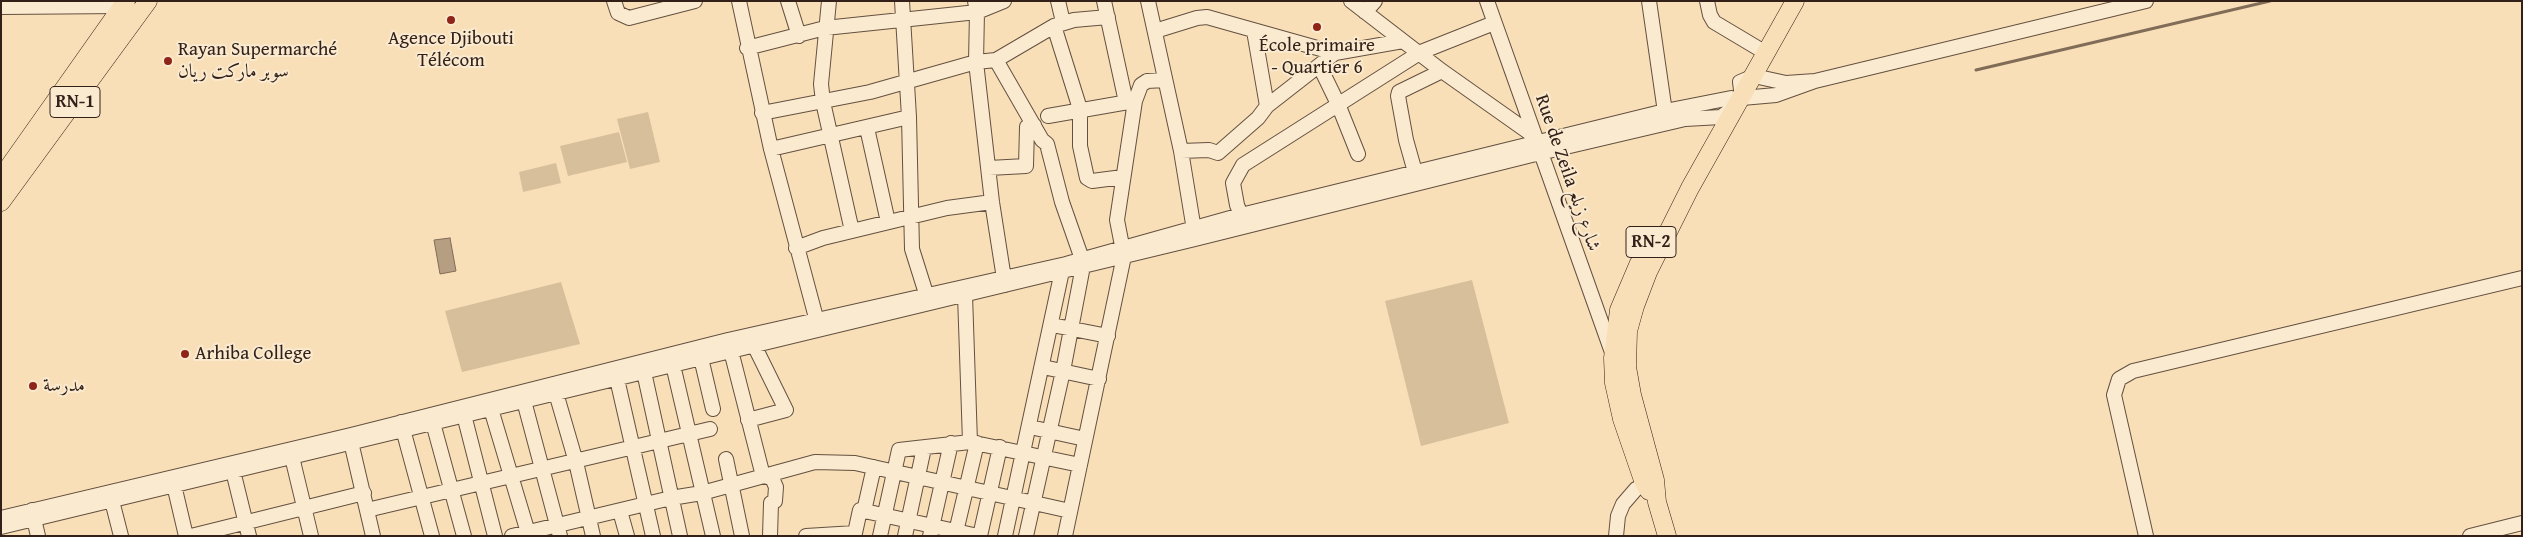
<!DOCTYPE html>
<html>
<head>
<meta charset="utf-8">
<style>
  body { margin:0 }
  #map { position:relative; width:2523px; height:537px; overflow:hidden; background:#f8dfb7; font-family:"Gentium Book Plus",serif }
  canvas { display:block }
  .frame { position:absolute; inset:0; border:2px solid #332119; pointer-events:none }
</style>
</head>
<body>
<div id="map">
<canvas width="2523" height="537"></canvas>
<div class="frame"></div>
</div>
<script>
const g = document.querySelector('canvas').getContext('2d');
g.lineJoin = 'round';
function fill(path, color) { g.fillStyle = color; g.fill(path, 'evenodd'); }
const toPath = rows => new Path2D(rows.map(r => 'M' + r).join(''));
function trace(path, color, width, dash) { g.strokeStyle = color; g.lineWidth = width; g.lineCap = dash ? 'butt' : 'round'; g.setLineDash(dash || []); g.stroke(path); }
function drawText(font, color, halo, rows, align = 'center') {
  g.font = font + ' "Gentium Book Plus",Amiri,serif'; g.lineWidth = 4; g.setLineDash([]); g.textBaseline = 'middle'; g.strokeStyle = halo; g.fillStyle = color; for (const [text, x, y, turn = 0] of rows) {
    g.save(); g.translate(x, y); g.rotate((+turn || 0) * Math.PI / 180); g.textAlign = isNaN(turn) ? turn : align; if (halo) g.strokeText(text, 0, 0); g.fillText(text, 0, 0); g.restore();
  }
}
const green = toPath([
  [648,112,660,162,630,169,617,119],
  [619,132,627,162,568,176,560,146],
  [556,163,561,183,523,192,519,172],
  [1472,280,1509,423,1421,446,1385,301],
  [561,282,580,344,462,372,445,311]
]);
const water = toPath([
  [450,238,456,271,440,274,434,240,450,238]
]);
const stream = toPath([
  [1976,70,2270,1]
]);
const minor = toPath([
  [614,1,618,13,629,18,695,1],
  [739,1,771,149,819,329],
  [788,1,799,36],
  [829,1,821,84,823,102,852,231],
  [902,1,909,117,912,249,929,303],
  [975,1,977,12,976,62,992,202,1005,285],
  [1058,1,1063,22],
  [1104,1,1126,102],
  [1148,1,1181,151,1195,236],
  [1351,1,1442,71,1534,136],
  [1487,1,1614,358],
  [1649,1,1666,119],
  [1707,1,1710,15,1714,22,1766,53],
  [1,7,123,6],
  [1365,12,1375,1],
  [1054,26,1080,109,1080,146,1087,178,1092,181,1123,177],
  [1155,31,1197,18,1207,17,1335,53,1403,41],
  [1254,31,1267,106],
  [747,48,825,28,977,12,1004,1],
  [996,60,1042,140,1047,144,1062,202,1082,259],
  [1320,67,1338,104,1358,154],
  [1815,81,1786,83,1754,76,1740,82,1742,98,1776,95,1815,81,2146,1],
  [762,113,870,92,976,62,996,60,1054,26,1074,20,1108,17],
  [1048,116,1134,101],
  [867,128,888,222],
  [771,149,909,117],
  [1181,151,1209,150,1218,153,1258,118,1267,106,1335,53],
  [989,168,1026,166,1027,127,1034,125],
  [1415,172,1406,140,1398,96,1399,92,1442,71],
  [1244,223,1237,205,1233,183,1243,165,1421,52,1494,23],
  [796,248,823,238,947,208,992,202],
  [965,295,970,442],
  [1052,325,1108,336],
  [729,343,763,476,772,478,776,487,775,501,771,503,770,536],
  [701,358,713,409],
  [673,365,713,536],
  [1043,367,1099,379],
  [644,372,680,536],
  [617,379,653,536],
  [556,393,576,462,593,536],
  [524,401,560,536],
  [491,409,529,536],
  [464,415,495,536],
  [748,420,786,410,754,345],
  [401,422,432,536],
  [433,423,464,536],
  [1030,427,1085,439],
  [351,442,373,536],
  [292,457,311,536],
  [726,459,742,536],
  [233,471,249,536],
  [174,485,186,536],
  [110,493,121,536],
  [32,510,38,536],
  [367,510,710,429],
  [620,511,627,536],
  [864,511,874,467],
  [1,518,351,435,728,340,1066,264,1241,215,1665,111,1731,98,1736,106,1721,117,1685,119,1540,153,1195,239,1,527],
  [191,536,364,493],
  [512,536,671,498,702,493,815,462,855,463,1070,511],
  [806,536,855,533,860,510,978,536],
  [880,536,899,450,970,442,1080,465],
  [905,536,924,448],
  [930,536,951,443],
  [955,536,977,443],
  [980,536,1000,447],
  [1005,536,1062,271,1066,264],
  [1026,536,1063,371,1083,266],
  [1065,536,1124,256,1117,220,1135,101,1141,85,1147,81,1165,80],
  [1616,536,1618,516,1623,504,1636,489,1653,481],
  [2146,536,2114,395,2119,379,2133,371,2522,278],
  [2470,536,2522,523]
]);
const major = toPath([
  [1,178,126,1],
  [1,202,148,1],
  [1639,263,1619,310,1613,358,1614,383,1622,419,1644,483,1649,491],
  [1667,536,1657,502,1655,480,1632,395,1627,367,1628,331,1635,306,1648,272,1690,188,1795,1]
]);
const markers = [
  [451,20,5,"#8f2418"],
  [1317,27,5,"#8f2418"],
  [168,61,5,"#8f2418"],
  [185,354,5,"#8f2418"],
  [33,386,5,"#8f2418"]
];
const shields = [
  [75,102,50],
  [1651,242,50]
];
const shieldNames = [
  ["RN-1",75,102],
  ["RN-2",1651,242]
];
const poiNames = [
  ["Agence Djibouti",451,39,"center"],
  ["Télécom",451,61,"center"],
  ["École primaire",1317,46,"center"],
  ["- Quartier 6",1317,68,"center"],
  ["Rayan Supermarché",178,50],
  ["سوبر ماركت ريان",178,72],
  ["Arhiba College",195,354],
  ["مدرسة",43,386]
];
const streetNames = [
  ["Rue de Zeila شارع زيلع",1567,173,71]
];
fill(green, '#d7bf9c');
fill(water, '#b59e81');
trace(water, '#816c57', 1);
trace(stream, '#816c57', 3);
trace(minor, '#645040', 16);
trace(major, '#332119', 19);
trace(minor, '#faead0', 14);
trace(major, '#f8dfb7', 18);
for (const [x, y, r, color] of markers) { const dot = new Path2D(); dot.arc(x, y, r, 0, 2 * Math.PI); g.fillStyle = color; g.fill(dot); trace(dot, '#faead0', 2); }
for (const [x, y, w] of shields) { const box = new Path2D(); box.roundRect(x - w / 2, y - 15.5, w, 31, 4); g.fillStyle = '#faead0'; g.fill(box); trace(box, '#332119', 1); }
drawText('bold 18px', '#332119', null, shieldNames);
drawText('19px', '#332119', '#faead0', poiNames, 'left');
drawText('19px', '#332119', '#faead0', streetNames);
</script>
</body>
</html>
